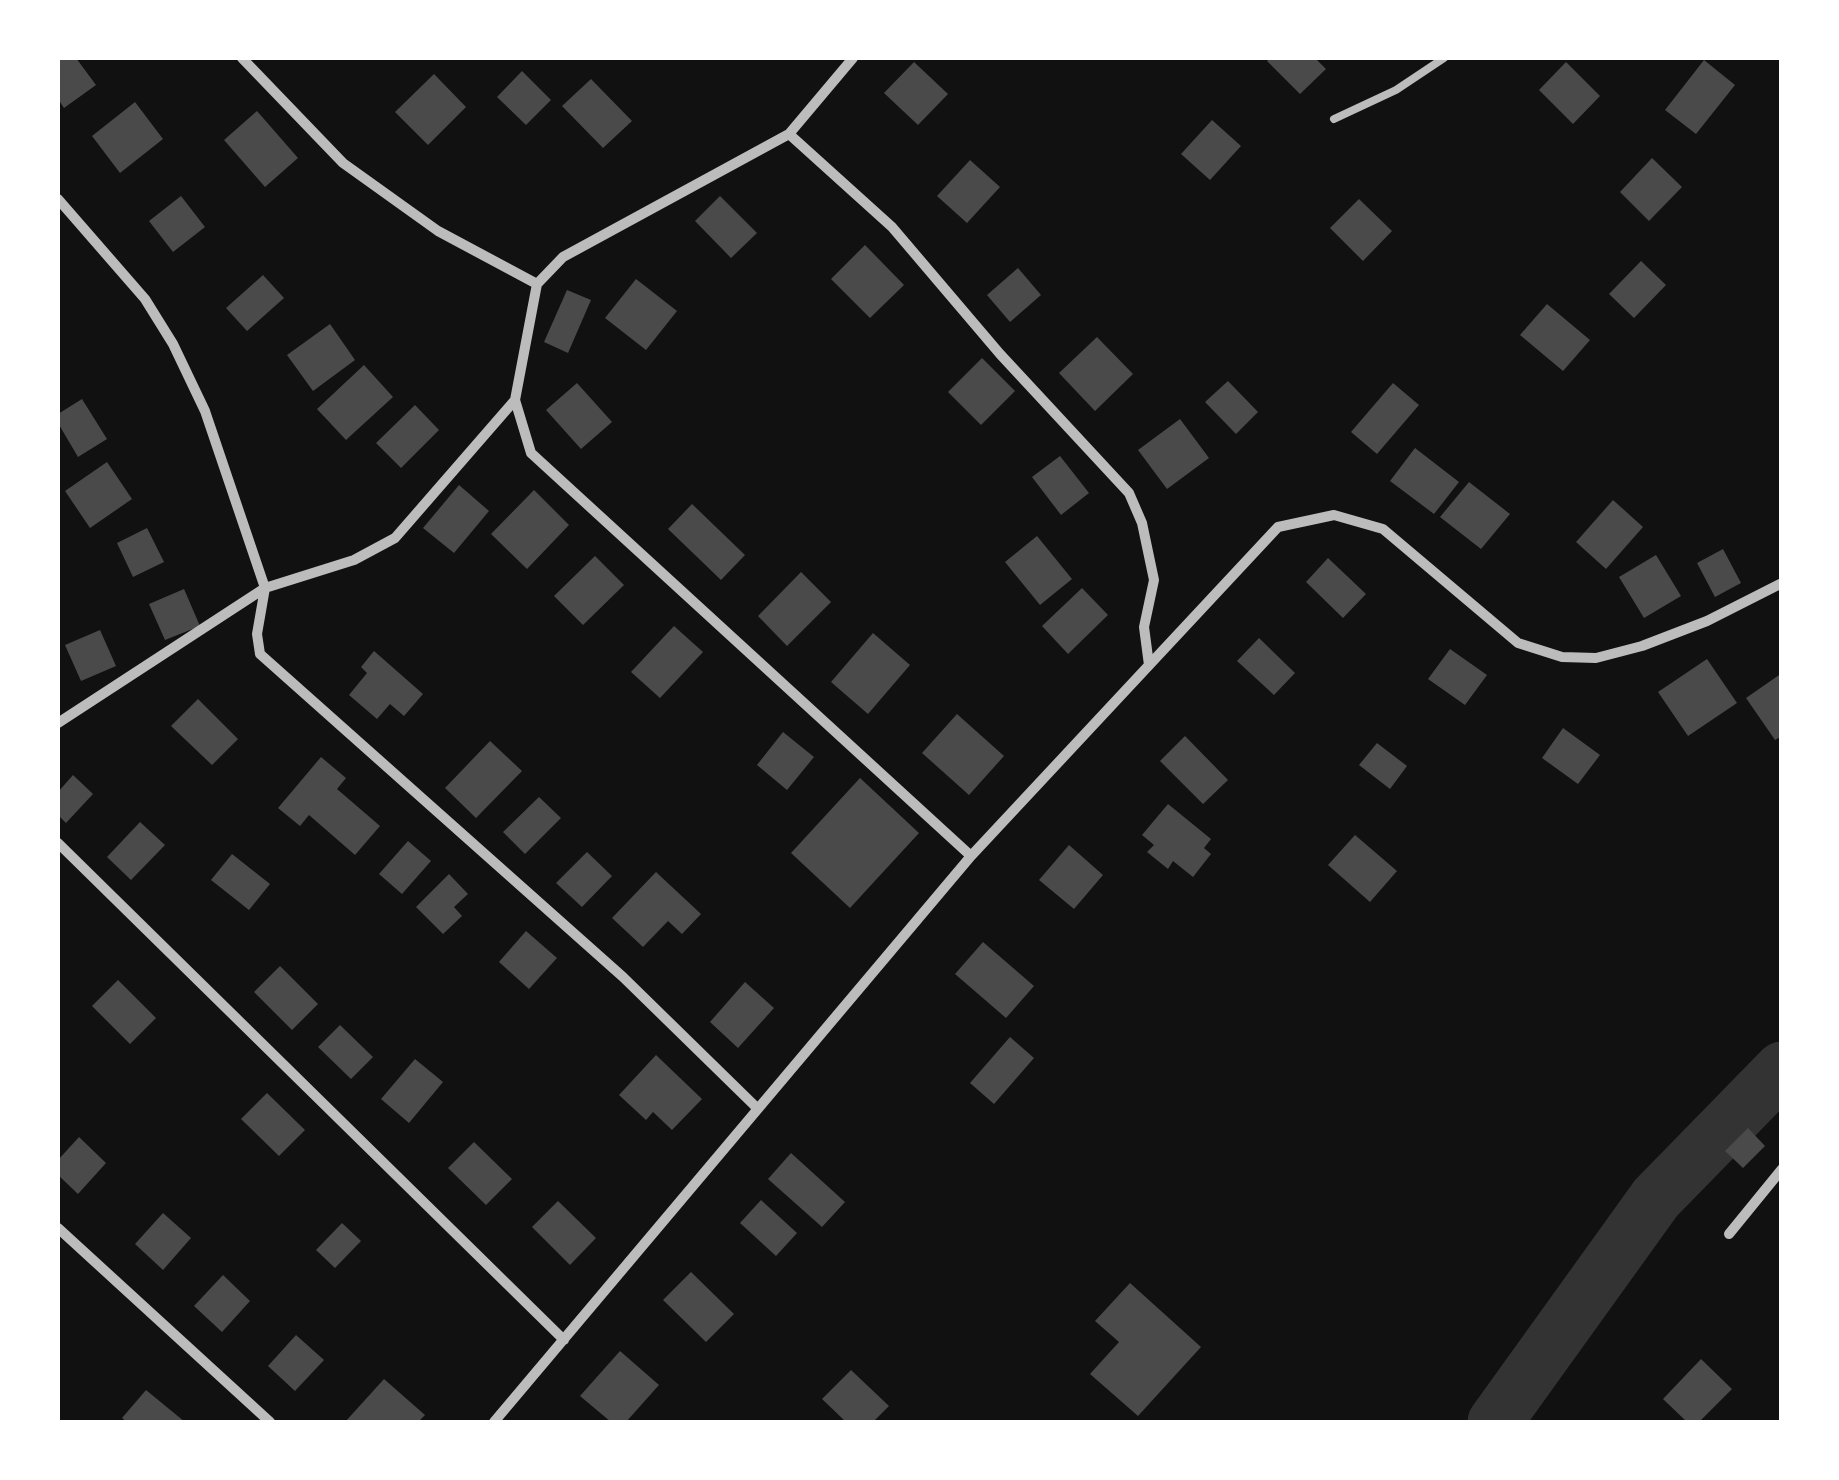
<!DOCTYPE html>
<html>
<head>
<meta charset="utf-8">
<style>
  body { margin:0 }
  #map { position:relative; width:1839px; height:1480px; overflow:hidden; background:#111; font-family:Georgia,serif }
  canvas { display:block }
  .frame { position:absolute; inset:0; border:60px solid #fff; pointer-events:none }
</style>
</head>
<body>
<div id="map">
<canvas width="1839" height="1480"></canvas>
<div class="frame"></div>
</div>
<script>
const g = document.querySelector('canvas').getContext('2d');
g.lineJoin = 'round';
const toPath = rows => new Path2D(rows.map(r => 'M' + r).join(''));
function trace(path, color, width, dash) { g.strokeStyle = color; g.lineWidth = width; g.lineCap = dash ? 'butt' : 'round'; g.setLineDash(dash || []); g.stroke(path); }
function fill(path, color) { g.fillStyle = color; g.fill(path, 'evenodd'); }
const river = toPath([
  [1495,1422,1656,1198,1782,1069]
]);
const building = toPath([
  [58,58,76,58,96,85,64,108,58,99],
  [1271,58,1315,58,1326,69,1300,94,1267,61],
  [1704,60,1735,85,1696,134,1665,110],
  [914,62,948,94,918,125,884,93],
  [1566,62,1600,96,1573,124,1539,90],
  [522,71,551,100,526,125,497,97],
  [434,74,466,107,428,145,395,112],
  [591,79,632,121,603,148,562,106],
  [135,102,163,139,120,173,92,136],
  [257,111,298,158,265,187,224,140],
  [1212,120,1241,146,1210,180,1181,154],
  [1652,158,1682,187,1649,221,1620,192],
  [970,160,1000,187,967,223,937,196],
  [181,196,205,227,173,252,149,221],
  [720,196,757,233,731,258,695,221],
  [1359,199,1392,231,1363,261,1330,228],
  [865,245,904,285,870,318,831,279],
  [1641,261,1666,285,1634,318,1609,294],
  [1018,268,1041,295,1010,322,987,295],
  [263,275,284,298,247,331,226,308],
  [636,279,677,311,646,350,605,318],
  [567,290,591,300,568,353,544,342],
  [1547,304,1590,340,1563,371,1520,335],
  [330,324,355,360,313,391,287,355],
  [1097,337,1133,374,1095,411,1059,373],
  [982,358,1015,391,981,425,948,392],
  [364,365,393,397,346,440,317,409],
  [1228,381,1258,412,1236,434,1205,402],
  [577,383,612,422,581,449,546,410],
  [1393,383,1419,405,1377,454,1351,432],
  [82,399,107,439,78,457,58,423,58,414],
  [415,405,439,430,401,468,376,443],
  [1180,419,1209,458,1167,489,1138,450],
  [1415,448,1459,482,1434,514,1390,481],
  [1060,456,1089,493,1061,515,1032,477],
  [107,462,132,499,90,528,65,491],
  [1469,482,1510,514,1481,549,1440,517],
  [459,485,489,511,454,553,423,528],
  [534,490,569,525,527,569,491,534],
  [1613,500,1643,527,1606,569,1576,542],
  [692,504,745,555,721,580,668,529],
  [147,528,164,562,133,577,117,543],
  [1037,536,1072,579,1040,605,1005,562],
  [1723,549,1741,583,1715,597,1697,563],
  [1656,555,1681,596,1644,618,1619,577],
  [595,556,624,585,583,625,554,596],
  [1328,558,1366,594,1343,618,1306,582],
  [801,572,831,602,787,646,758,616],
  [1082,588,1108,615,1068,654,1042,626],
  [184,589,200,626,165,640,149,604],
  [674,626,703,652,660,698,631,672],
  [100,630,116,666,81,681,65,645],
  [873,633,910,665,868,714,831,682],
  [1259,638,1295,673,1274,695,1237,661],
  [1450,649,1487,675,1465,705,1428,679],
  [374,651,423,694,404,716,390,704,377,719,349,695,367,673,361,667],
  [1707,659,1737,703,1688,736,1658,692],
  [1782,673,1782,736,1775,740,1746,698],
  [198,699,238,739,212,765,171,726],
  [957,714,1004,756,969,795,922,753],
  [1563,728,1600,755,1578,784,1542,758],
  [783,732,814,757,787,790,757,765],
  [1185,736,1228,780,1203,804,1160,761],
  [490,741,522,771,476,818,445,788],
  [1377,743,1407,766,1390,789,1359,765],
  [321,757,346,778,337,789,380,826,355,855,309,815,300,826,278,808],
  [73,775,93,794,66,823,58,815,58,792],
  [860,778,919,833,850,908,791,853],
  [539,797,561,818,525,854,503,832],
  [1168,804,1211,839,1204,848,1211,854,1193,877,1173,861,1168,869,1147,852,1154,845,1142,835],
  [140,822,165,845,131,880,107,857],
  [1355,835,1397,871,1370,902,1328,865],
  [408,841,431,861,402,894,379,874],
  [1069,845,1103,875,1074,909,1039,880],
  [587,852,612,876,582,907,556,883],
  [232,854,270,884,249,910,211,880],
  [656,872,701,914,682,934,668,921,643,947,612,918],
  [449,874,468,894,454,907,462,916,443,934,416,907],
  [526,931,557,958,529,989,499,962],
  [983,942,1034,986,1006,1018,955,974],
  [280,966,318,1004,292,1030,254,992],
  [118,980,156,1018,130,1044,92,1006],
  [745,982,774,1008,738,1048,710,1022],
  [340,1025,373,1057,351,1079,318,1047],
  [1010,1037,1034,1058,994,1104,970,1083],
  [656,1055,702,1099,672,1130,653,1112,646,1120,619,1095],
  [415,1059,443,1082,409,1123,381,1099],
  [267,1093,305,1130,279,1156,241,1119],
  [1748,1128,1765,1146,1743,1168,1725,1151],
  [79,1137,106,1163,78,1194,58,1175,58,1160],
  [474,1142,512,1179,486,1205,448,1168],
  [791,1153,845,1202,822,1227,768,1179],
  [761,1200,797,1233,776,1256,740,1223],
  [558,1201,596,1238,570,1265,532,1227],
  [163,1213,191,1238,163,1270,135,1244],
  [342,1223,361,1241,335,1268,316,1250],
  [691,1272,734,1314,706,1342,663,1300],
  [223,1275,250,1301,222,1332,194,1306],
  [1130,1283,1201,1347,1138,1416,1090,1374,1119,1342,1095,1321],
  [296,1335,324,1360,295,1391,268,1366],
  [620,1351,659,1385,626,1422,611,1422,580,1396],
  [1701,1359,1732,1389,1699,1422,1687,1422,1663,1399],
  [851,1370,889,1406,873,1422,846,1422,822,1399],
  [384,1379,425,1415,418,1422,345,1422],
  [146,1390,185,1422,127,1422,122,1418]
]);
const service = toPath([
  [1334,119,1396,90,1444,58]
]);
const minor = toPath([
  [242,58,343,163,438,231,537,284,515,400,531,453,971,856],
  [789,134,892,227,1000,354,1129,493,1142,523,1154,580,1144,627,1149,665],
  [58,199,145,299,173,344,205,411,265,588,257,634,260,654,623,977,756,1107],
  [537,284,563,257,789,134,853,58],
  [58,723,265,588,354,560,395,538,515,400],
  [58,843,564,1340],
  [58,1228,270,1422],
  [1729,1234,1782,1169],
  [494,1422,971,856,1278,527,1334,515,1383,529,1518,643,1562,657,1596,658,1642,646,1707,621,1782,583]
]);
trace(river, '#333', 55);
fill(building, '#4a4a4a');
trace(service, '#bcbcbc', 8);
trace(minor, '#bcbcbc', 10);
</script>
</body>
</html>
